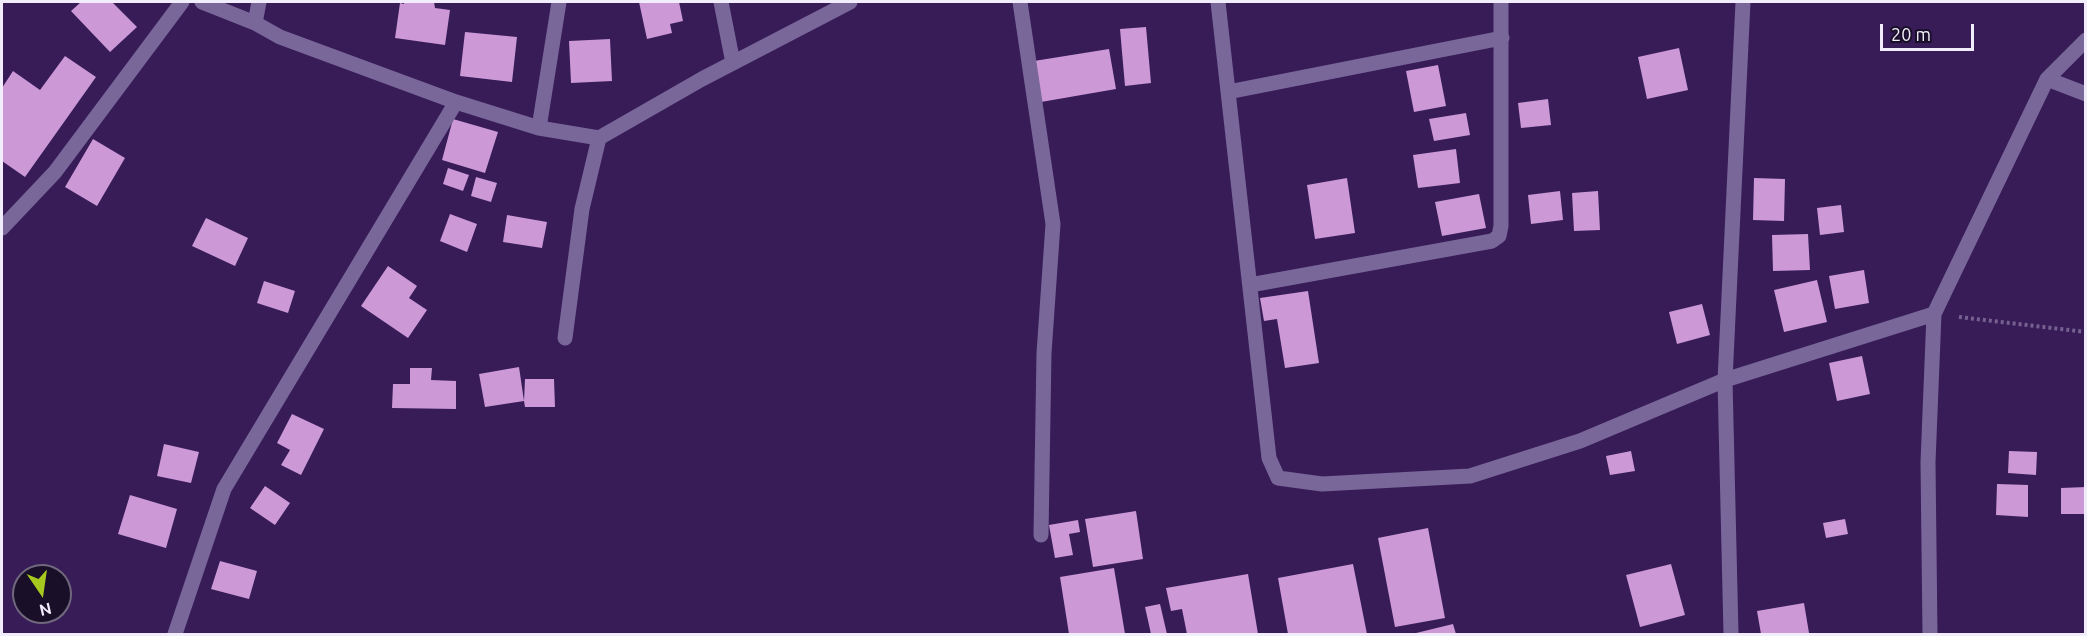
<!DOCTYPE html>
<html>
<head>
<meta charset="utf-8">
<style>
  body { margin:0 }
  #map { position:relative; width:2087px; height:636px; overflow:hidden; background:#371c58; font-family:Ubuntu,sans-serif }
  canvas { display:block }
  .frame { position:absolute; inset:0; border:3px solid #f2edfc; pointer-events:none }
  .north { position:absolute; left:12px; top:564px; width:60px; height:60px; box-sizing:border-box; background:#1a0f29; border:2px solid #70687d; border-radius:50%; rotate:167deg; font-size:16px; font-weight:700; line-height:24px; text-align:center; color:#f2edfc }
  .north::after { content:''; display:block; margin:auto; width:21px; height:27px; background:#a7c81f; clip-path:polygon(50% 0,100% 100%,50% 72%,0 100%) }
  .scale { position:absolute; left:1880px; top:24px; width:94px; height:27px; box-sizing:border-box; border:3px solid #f2edfc; border-top:0; padding-left:8px; font-size:18px; line-height:21px; white-space:nowrap; color:#f2edfc; -webkit-text-stroke:4px #1a0f29; paint-order:stroke }
</style>
</head>
<body>
<div id="map">
<canvas width="2087" height="636"></canvas>
<div class="frame"></div>
<div class="north">N</div>
<div class="scale">20 m</div>
</div>
<script>
const g = document.querySelector('canvas').getContext('2d');
g.lineJoin = 'round';
function fill(path, color) { g.fillStyle = color; g.fill(path, 'evenodd'); }
const toPath = rows => new Path2D(rows.map(r => 'M' + r).join(''));
function trace(path, color, width, dash) { g.strokeStyle = color; g.lineWidth = width; g.lineCap = dash ? 'butt' : 'round'; g.setLineDash(dash || []); g.stroke(path); }
const building = toPath([
  [81,2,112,2,137,27,110,52,71,11],
  [404,2,434,2,435,8,450,10,445,45,395,38,400,3,404,4],
  [639,2,679,2,683,21,670,24,672,33,647,39],
  [1146,27,1151,83,1125,86,1120,29],
  [465,32,517,37,512,82,460,76],
  [610,39,612,81,571,83,569,41],
  [1679,48,1688,90,1647,99,1638,57],
  [1109,49,1116,89,1041,102,1034,61],
  [65,56,96,77,25,177,2,161,2,88,13,71,40,90],
  [1438,65,1446,106,1414,112,1406,71],
  [1548,99,1551,125,1521,128,1518,103],
  [1466,113,1470,135,1434,141,1429,119],
  [453,119,498,132,485,173,442,160],
  [93,139,125,158,97,206,65,187],
  [1456,149,1460,183,1418,188,1413,155],
  [448,168,469,175,463,191,443,184],
  [476,177,497,183,491,202,471,196],
  [1347,178,1355,233,1315,239,1307,185],
  [1754,178,1785,179,1784,221,1753,220],
  [1560,191,1563,220,1531,224,1528,195],
  [1598,191,1600,230,1574,231,1572,193],
  [1479,194,1486,228,1442,236,1435,202],
  [1841,205,1844,232,1820,235,1817,208],
  [450,214,477,224,467,252,440,241],
  [507,215,547,222,542,248,503,242],
  [206,218,248,238,235,266,192,246],
  [1808,234,1810,270,1773,271,1772,235],
  [388,266,417,286,409,298,427,310,408,338,361,306],
  [1864,270,1869,303,1835,309,1829,276],
  [1817,280,1827,322,1784,332,1774,290],
  [264,281,295,291,288,313,257,303],
  [1308,291,1319,363,1285,368,1277,319,1264,321,1260,298],
  [1702,304,1710,335,1677,344,1669,312],
  [1862,356,1870,394,1837,401,1829,363],
  [519,367,524,401,525,379,554,379,555,407,525,407,524,401,485,407,479,374],
  [410,368,432,368,431,380,456,381,456,409,392,408,393,384,410,384],
  [292,414,324,429,301,475,281,465,290,450,277,443],
  [164,444,199,452,191,483,157,476],
  [1631,451,1635,471,1610,475,1606,456],
  [2009,451,2037,452,2036,475,2008,473],
  [1997,484,2028,485,2028,517,1996,515],
  [265,486,290,503,275,525,250,508],
  [2086,487,2086,514,2061,514,2061,488],
  [130,495,177,509,166,548,118,534],
  [1136,511,1143,559,1093,567,1085,519],
  [1845,519,1848,534,1826,538,1823,523],
  [1078,520,1080,532,1069,534,1073,555,1055,558,1049,525],
  [1428,528,1445,618,1395,627,1378,538],
  [220,561,257,571,249,599,211,589],
  [1353,564,1367,634,1288,634,1278,578],
  [1671,564,1685,615,1640,627,1626,575],
  [1114,568,1125,634,1069,634,1060,577],
  [1248,574,1258,634,1187,634,1182,609,1171,611,1166,588],
  [1804,603,1809,633,1761,634,1757,611],
  [1160,604,1167,634,1151,634,1145,607],
  [1453,624,1456,634,1412,634]
]);
const path = toPath([
  [1959,317,2086,332]
]);
const street = toPath([
  [202,2,255,23,280,37,456,102,539,128,599,138,702,79,850,2],
  [721,2,733,63],
  [1020,2,1053,224,1044,353,1041,535],
  [1218,2,1269,458,1278,478,1322,484,1470,476,1580,441,1725,380,1934,314],
  [255,23,259,2],
  [2047,79,2086,94],
  [1228,92,1502,38],
  [539,128,559,2],
  [2,228,55,172,182,2],
  [1250,285,1492,241,1499,236,1501,226,1501,2],
  [565,338,582,209,599,138],
  [175,634,224,489,456,102],
  [1731,634,1725,380,1743,2],
  [1930,634,1928,462,1934,314,2047,79,2086,40]
]);
fill(building, '#cc98d6');
trace(path, '#75618f', 4, [3, 3]);
trace(street, '#7a6799', 15);
</script>
</body>
</html>
